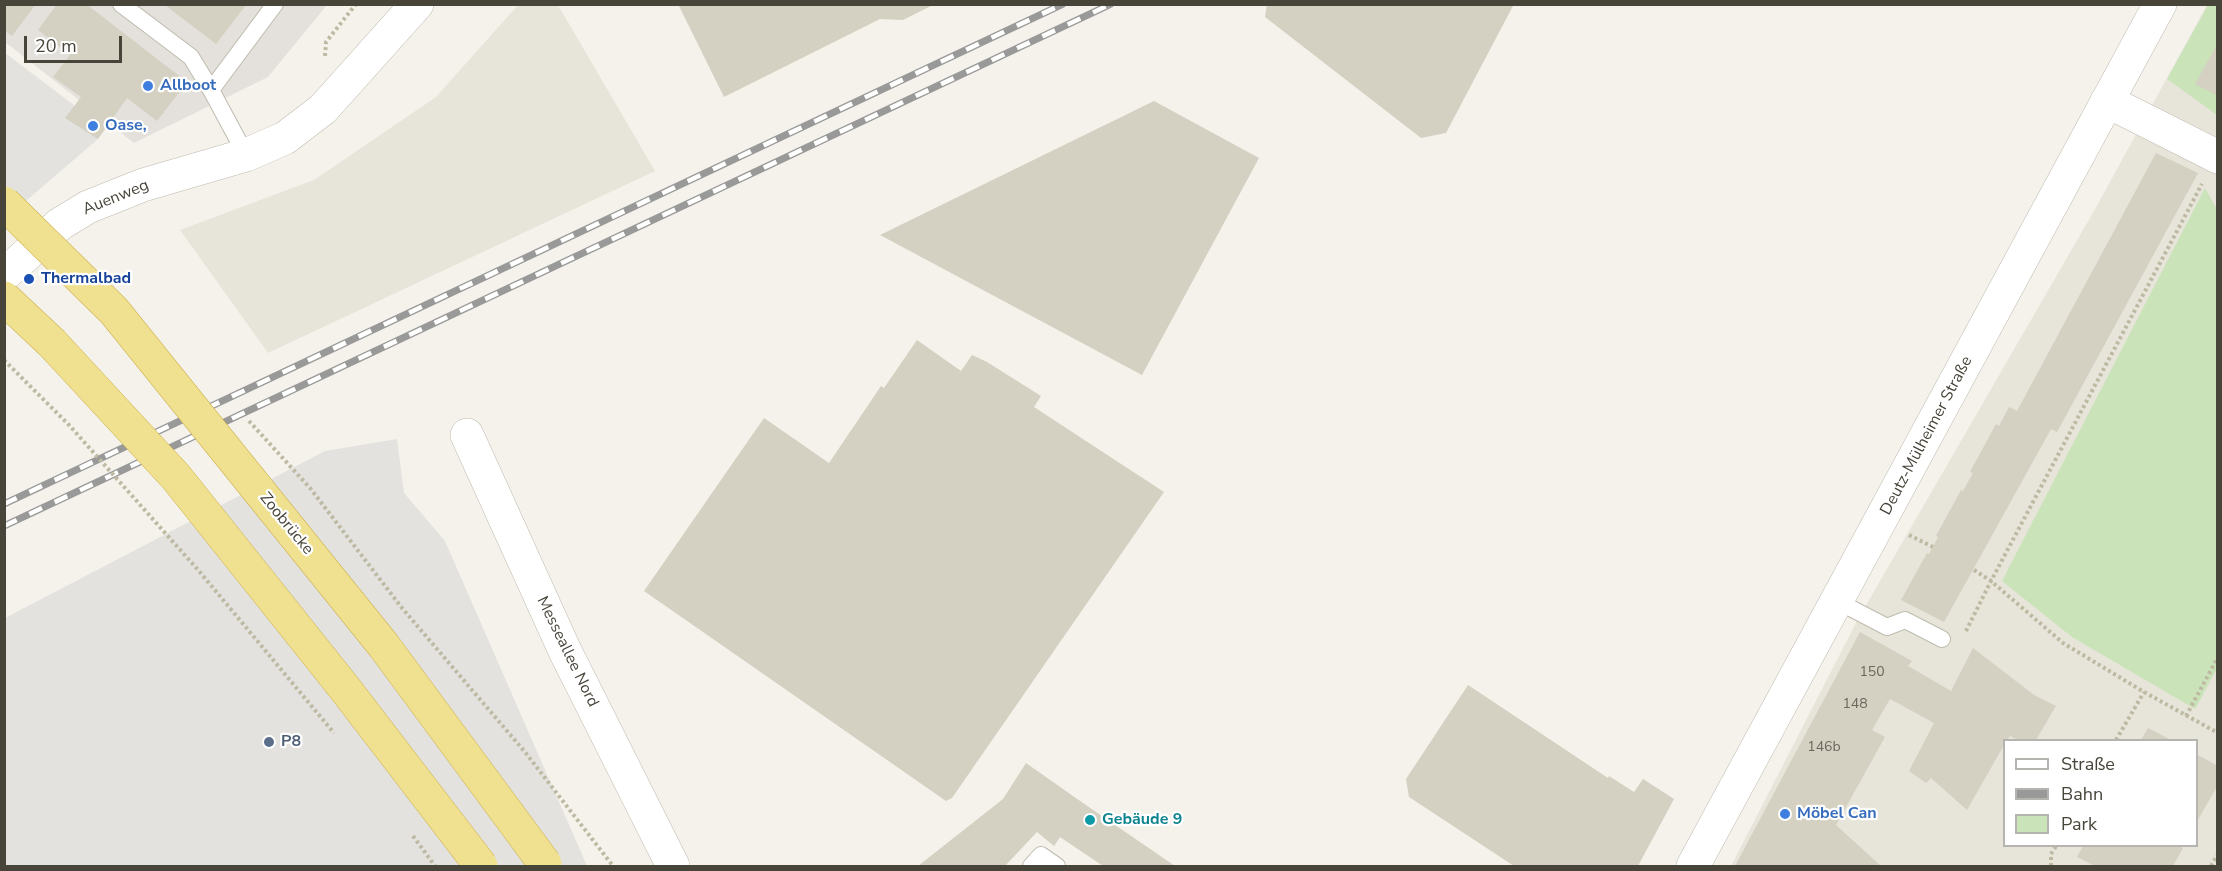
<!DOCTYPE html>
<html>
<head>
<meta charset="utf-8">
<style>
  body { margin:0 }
  #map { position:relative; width:2222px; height:871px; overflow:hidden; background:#f4f2eb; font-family:"Nunito Sans",sans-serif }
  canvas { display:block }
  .frame { position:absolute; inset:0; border:6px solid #47443a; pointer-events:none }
  .legend { position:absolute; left:2003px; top:739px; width:195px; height:108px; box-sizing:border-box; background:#fff; border:2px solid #b5b4b0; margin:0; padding:8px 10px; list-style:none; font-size:18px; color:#47443a }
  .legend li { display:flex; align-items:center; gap:12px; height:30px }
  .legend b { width:30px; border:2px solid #b5b4b0 }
  .scale { position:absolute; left:24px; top:36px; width:98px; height:27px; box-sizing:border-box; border:3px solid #47443a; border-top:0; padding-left:8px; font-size:18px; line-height:21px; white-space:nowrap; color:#47443a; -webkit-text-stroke:4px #fff; paint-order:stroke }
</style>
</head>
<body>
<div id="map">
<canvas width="2222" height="871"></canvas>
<div class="frame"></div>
<ul class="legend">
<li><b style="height:8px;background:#fff"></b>Straße</li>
<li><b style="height:8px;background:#999"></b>Bahn</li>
<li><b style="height:16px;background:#cae3b9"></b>Park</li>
</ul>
<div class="scale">20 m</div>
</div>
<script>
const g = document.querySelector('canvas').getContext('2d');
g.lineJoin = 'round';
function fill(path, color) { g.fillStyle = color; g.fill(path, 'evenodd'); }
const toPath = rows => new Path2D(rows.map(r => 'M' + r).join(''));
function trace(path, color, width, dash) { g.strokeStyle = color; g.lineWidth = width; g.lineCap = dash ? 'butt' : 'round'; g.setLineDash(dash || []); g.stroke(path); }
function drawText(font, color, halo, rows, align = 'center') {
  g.font = font + ' "Nunito Sans",sans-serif'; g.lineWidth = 4.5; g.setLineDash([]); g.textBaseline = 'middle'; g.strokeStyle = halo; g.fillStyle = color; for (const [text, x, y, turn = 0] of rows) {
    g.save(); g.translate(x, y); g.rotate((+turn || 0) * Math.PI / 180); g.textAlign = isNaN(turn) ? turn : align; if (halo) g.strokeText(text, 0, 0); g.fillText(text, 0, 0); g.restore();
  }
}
const residential = toPath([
  [518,5,558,5,655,171,268,353,180,230,314,180,436,97],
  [2207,5,2217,5,2217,866,1731,866,1858,619,2094,211],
  [2004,740,2196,740,2196,846,2004,846]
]);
const industrial = toPath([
  [4,5,327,5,268,77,134,143,5,42]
]);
const green = toPath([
  [2208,5,2217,5,2217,115,2167,79],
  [2205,188,2218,211,2218,667,2195,709,2072,637,2002,581]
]);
const parking = toPath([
  [4,52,75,106,98,139,5,219],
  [397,439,404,493,445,541,587,866,5,866,5,618,325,451]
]);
const building = toPath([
  [4,4,36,4,12,36,4,30],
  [57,4,86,4,187,82,157,121,127,98,98,139,65,118,81,97,53,77,70,55,38,30],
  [678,4,935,4,903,20,880,19,724,97],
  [1267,4,1514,4,1446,133,1421,138,1265,17],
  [165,5,246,5,216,44],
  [2218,43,2218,96,2195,84],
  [1154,101,1259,158,1142,375,880,235],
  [2156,153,2198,173,2057,432,2051,429,1944,622,1901,600,1927,553,1929,554,1933,547,1938,537,1936,536,1961,490,1963,491,1973,473,1970,472,1996,424,1999,426,2009,407,2017,411],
  [917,340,961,371,972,355,987,362,1041,396,1034,407,1164,492,952,798,946,801,644,591,764,418,829,463,881,386,884,388],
  [1860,632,1912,661,1908,666,1951,691,1973,648,2034,695,2056,706,2036,740,2018,740,2010,736,2007,740,2004,740,2004,745,1967,810,1931,778,1926,783,1909,771,1934,723,1890,699,1872,730,1885,737,1836,825,1881,866,1735,866],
  [1468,685,1608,778,1609,776,1634,792,1643,779,1674,799,1638,866,1514,866,1409,797,1406,779],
  [2148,728,2171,740,2141,740],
  [2198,755,2218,766,2218,785,2196,823],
  [1026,763,1083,803,1175,866,1103,866,1060,837,1054,846,1037,832,1005,866,918,866,1003,799],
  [2083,846,2178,846,2183,848,2173,866,2113,866,2110,865,2109,866,2095,866,2077,857]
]);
const path = toPath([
  [325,56,326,42,356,4],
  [1909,535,1933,547],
  [1974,570,1991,581,2063,643,2144,692,2218,733],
  [1966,631,1991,581,2202,184],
  [2186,716,2218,657],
  [2116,740,2144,692],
  [2051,866,2051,854,2056,846],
  [2211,866,2218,854]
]);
const service = toPath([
  [121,4,191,57,211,90],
  [246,155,211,90,275,4],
  [1837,601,1887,627,1905,620,1942,639],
  [1031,866,1041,855,1057,866]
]);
const minor = toPath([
  [2107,101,2218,157],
  [467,435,565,651,673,866]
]);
const tertiary = toPath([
  [4,275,60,224,88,207,143,185,246,155,285,138,323,109,417,4],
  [1693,866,2160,4]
]);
const rail = toPath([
  [4,504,1063,4],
  [4,526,1111,4]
]);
const pathBridge = toPath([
  [4,360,69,425,199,571,334,733],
  [249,421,310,488,402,608,525,752,613,866],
  [413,836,435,866]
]);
const trunkBridge = toPath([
  [4,203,114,311,384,646,545,864],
  [4,298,52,343,176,477,346,690,481,866]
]);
const markers = [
  [148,86,6,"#3f7fe0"],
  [93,126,6,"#3f7fe0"],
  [29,279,6,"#1a4fb4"],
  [269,742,6,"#5c6f8a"],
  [1785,814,6,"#3f7fe0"],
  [1090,820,6,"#0f9aa8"]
];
const numberNames = [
  ["150",1872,673],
  ["148",1855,705],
  ["146b",1824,748]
];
const shopNames = [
  ["Allboot",160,86],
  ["Oase,",105,126],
  ["Möbel Can",1797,814]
];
const streetNames = [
  ["Auenweg",116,198,-22],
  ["Deutz-Mülheimer Straße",1927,436,-62],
  ["Zoobrücke",286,524,51],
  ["Messeallee Nord",567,652,64]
];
const transitNames = [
  ["Thermalbad",41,279]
];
const serviceNames = [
  ["P8",281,742]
];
const cultureNames = [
  ["Gebäude 9",1102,820]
];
fill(residential, '#e7e5da');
fill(industrial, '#e4e1dc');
fill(green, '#cae3b9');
fill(parking, '#e3e2df');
fill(building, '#d4d0c2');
trace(service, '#bebbaf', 18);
trace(minor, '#bebbaf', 34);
trace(tertiary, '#bebbaf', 34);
trace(path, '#beb9a2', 4, [3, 3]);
trace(service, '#fff', 16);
trace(minor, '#fff', 33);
trace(tertiary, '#fff', 33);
trace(rail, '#999', 7);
trace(rail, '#fff', 4.5, [14]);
trace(trunkBridge, '#ccb04d', 34, []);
trace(pathBridge, '#beb9a2', 4, [3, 3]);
trace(trunkBridge, '#f0e190', 33);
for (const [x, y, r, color] of markers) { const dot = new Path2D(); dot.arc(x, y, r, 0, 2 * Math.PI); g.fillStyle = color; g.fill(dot); trace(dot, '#fff', 2); }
drawText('14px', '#6a675c', null, numberNames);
drawText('bold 16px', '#366cbe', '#fff', shopNames, 'left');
drawText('16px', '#47443a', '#fff', streetNames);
drawText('bold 16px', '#164399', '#fff', transitNames, 'left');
drawText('bold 16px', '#4e5e75', '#fff', serviceNames, 'left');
drawText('bold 16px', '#0d838f', '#fff', cultureNames, 'left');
</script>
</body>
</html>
